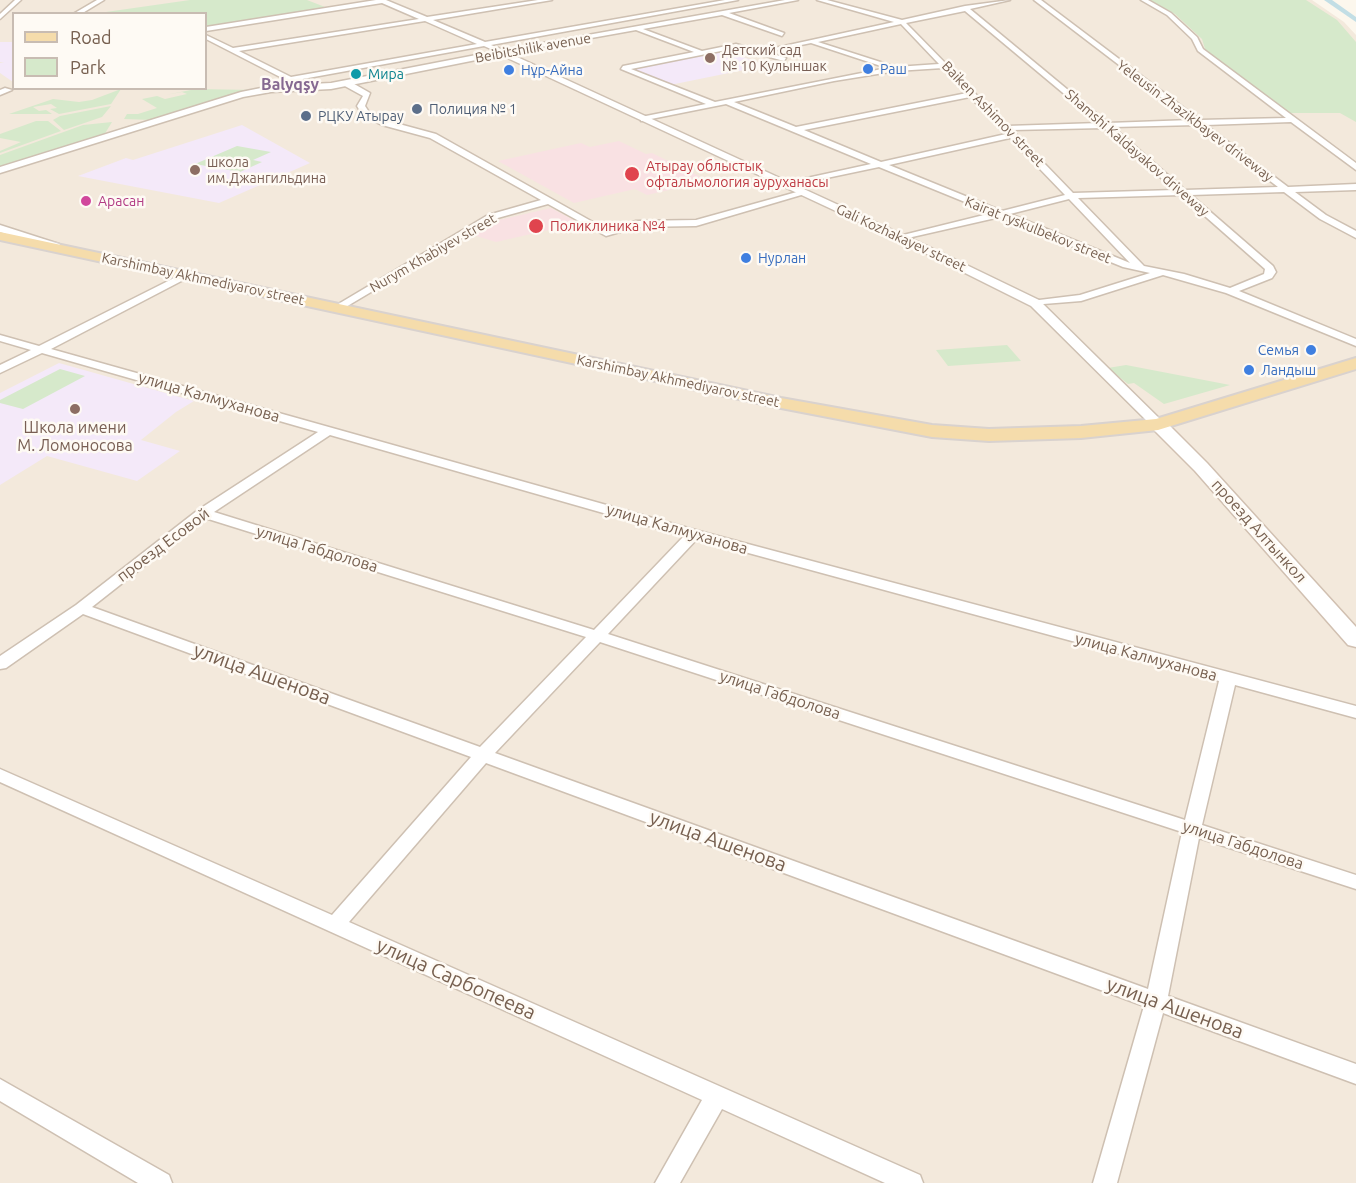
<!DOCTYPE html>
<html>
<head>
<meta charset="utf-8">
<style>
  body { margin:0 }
  #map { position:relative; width:1356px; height:1183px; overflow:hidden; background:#fcf7ed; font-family:Ubuntu,sans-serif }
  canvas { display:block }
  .legend { position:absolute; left:12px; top:12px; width:195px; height:78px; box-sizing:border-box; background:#fefaf4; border:2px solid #c8bcb2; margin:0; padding:8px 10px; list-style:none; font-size:18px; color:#776050 }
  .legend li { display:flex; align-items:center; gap:12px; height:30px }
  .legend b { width:30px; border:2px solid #c8bcb2 }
</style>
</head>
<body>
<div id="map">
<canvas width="1356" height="1183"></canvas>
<ul class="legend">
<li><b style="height:8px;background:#f5dcab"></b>Road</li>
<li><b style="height:16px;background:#d6e9cb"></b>Park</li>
</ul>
</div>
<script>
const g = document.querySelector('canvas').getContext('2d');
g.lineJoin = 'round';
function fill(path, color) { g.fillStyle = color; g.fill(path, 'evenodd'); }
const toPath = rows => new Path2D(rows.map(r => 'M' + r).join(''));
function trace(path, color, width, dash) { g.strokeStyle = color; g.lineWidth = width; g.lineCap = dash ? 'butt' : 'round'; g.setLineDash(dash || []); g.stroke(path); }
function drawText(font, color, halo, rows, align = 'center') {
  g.font = font + ' Ubuntu,sans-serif'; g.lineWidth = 5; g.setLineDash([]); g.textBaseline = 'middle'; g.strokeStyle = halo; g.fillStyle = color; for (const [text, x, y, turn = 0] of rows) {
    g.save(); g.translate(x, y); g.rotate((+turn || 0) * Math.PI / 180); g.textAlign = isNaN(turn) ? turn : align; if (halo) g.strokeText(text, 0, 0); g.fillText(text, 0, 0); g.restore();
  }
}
const residential = toPath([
  [0,0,1312,0,1344,22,1356,35,1356,1183,0,1183],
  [14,14,206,14,206,88,14,88]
]);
const education = toPath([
  [13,42,14,42,13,82,0,73,0,63,4,62,0,62,0,42],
  [732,48,753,54,743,57,759,63,770,61,778,63,670,85,628,69],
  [242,125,310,163,219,203,78,176,126,158,133,160],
  [59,363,194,401,176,412,141,440,180,451,137,481,47,456,0,485,0,393]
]);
const medical = toPath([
  [619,141,646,154,652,153,709,181,647,195,635,189,574,203,498,161,581,143,590,147],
  [551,208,579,223,496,242,473,235,482,224]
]);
const green = toPath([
  [190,0,307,0,325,7,206,27,206,14,99,13],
  [1150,0,1306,0,1337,20,1356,42,1356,122,1340,113,1288,113,1205,49,1202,39,1175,14],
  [121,89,111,104,59,114,50,109,57,108,51,104,33,107,39,111,46,110,52,114,9,114,53,99,79,102,92,100],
  [196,89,255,90,223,97,152,120,124,119,127,114,138,114,157,108,142,99,157,96,165,99,187,94,182,92,165,95],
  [111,106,102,117,64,130,53,120,60,116],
  [36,121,48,121,61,131,0,153,0,151,21,142,0,138,0,134],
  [112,122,104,135,0,168,0,155,83,125],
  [237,146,271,152,253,160,262,162,240,172,195,164],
  [1007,345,1021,361,948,366,936,350],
  [1126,365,1230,385,1164,404,1134,383,1128,384,1108,368],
  [60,369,85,376,23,409,0,403,0,400]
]);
const canal = toPath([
  [1324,0,1332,0,1356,17,1356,22,1324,0]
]);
const minor = toPath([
  [15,0,21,0,0,19,0,14,15,0],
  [97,0,104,0,81,14,73,14,97,0],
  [376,0,386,0,427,17,538,0,552,0,433,20,485,42,725,0,738,0,491,45,503,50,785,0,798,0,729,13,784,33,782,36,722,15,643,29,702,51,736,44,761,51,894,22,817,0,827,0,902,20,965,6,1010,0,970,9,1108,123,1191,120,1034,0,1041,0,1200,120,1286,118,1198,51,1192,39,1167,15,1141,0,1148,0,1171,13,1197,37,1203,49,1356,163,1356,170,1291,122,1206,125,1288,187,1356,184,1356,190,1295,192,1326,215,1356,231,1356,238,1320,219,1284,192,1191,195,1273,266,1276,272,1272,278,1239,291,1356,339,1356,346,1226,293,1163,275,1081,301,1031,305,1031,301,1080,295,1150,273,1123,267,1000,217,899,240,899,236,992,213,879,167,784,187,784,183,871,164,726,104,641,121,641,117,706,104,621,69,623,66,694,52,636,30,502,54,484,46,297,80,297,83,290,82,271,91,268,87,284,79,206,39,206,35,208,36,233,48,419,19,382,3,206,31,206,27,376,0],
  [965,11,1099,123,1007,126,906,23,965,11],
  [425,21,477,44,291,77,239,51,425,21],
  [901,24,939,64,896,67,818,42,901,24],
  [811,43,887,68,715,102,631,69,736,48,784,61,786,58,767,52,811,43],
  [943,68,967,93,796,127,734,102,834,81,896,71,943,68],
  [970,97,1006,134,881,162,804,130,970,97],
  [1197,125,1278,187,1185,190,1113,127,1197,125],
  [1104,128,1175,190,1073,193,1012,130,1104,128],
  [1010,138,1065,195,1002,211,889,165,1010,138],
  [1181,195,1265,269,1264,274,1230,288,1184,274,1144,266,1078,198,1181,195],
  [1069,199,1130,263,1010,214,1069,199],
  [343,81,349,81,370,93,365,106,369,112,388,121,436,134,607,230,636,221,696,220,804,190,808,193,696,226,637,227,606,236,548,204,494,219,339,311,335,310,335,306,488,215,541,200,430,138,382,125,363,116,357,106,363,96,343,85,343,81],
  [5,88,12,90,0,95,0,90,5,88],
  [182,274,191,276,51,349,699,531,1356,706,1356,718,1235,685,1202,825,1356,875,1356,889,1199,838,1168,996,1356,1064,1356,1084,1163,1013,1117,1183,1093,1183,1144,1006,486,763,349,922,920,1175,923,1183,885,1183,722,1109,680,1183,655,1183,702,1100,0,782,0,769,332,915,471,757,83,614,6,668,0,669,0,656,76,605,198,510,318,432,42,353,0,373,0,365,31,350,0,341,0,335,39,346,182,274],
  [330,435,684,536,594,630,214,512,330,435],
  [205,518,586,637,480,747,92,607,205,518],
  [697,539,1219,681,1185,820,608,634,697,539],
  [600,642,1182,832,1148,989,495,753,600,642],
  [0,1079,169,1175,172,1183,138,1183,0,1101,0,1079]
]);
const tertiary = toPath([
  [502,50,921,243,1039,300,1165,424,1163,427,1153,427,1031,306,913,247,501,55,331,89,271,92,243,97,0,173,0,167,241,92,271,86,331,83,502,50],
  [0,225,59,244,61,246,55,249,0,232,0,225]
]);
const secondary = toPath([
  [1158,419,1164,420,1207,463,1356,627,1356,647,1348,645,1195,471,1152,428,1149,424,1152,420,1158,419]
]);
const primary = toPath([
  [0,232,781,398,932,425,989,429,1081,426,1156,419,1356,358,1356,369,1158,430,1081,438,989,441,932,437,781,408,0,240,0,232]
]);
const markers = [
  [710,58,6,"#8d6e63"],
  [868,69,6,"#3f7fe0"],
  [509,70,6,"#3f7fe0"],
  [356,74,6,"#0f9aa8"],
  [417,109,6,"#5c6f8a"],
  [306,116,6,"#5c6f8a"],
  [195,170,6,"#8d6e63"],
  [632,174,8,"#e0444e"],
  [86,201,6,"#d1479c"],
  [536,226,8,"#e0444e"],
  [746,258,6,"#3f7fe0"],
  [1311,350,6,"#3f7fe0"],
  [1249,370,6,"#3f7fe0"],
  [75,409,6,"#8d6e63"]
];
const farStreetnames = [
  ["Beibitshilik avenue",533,48,-10],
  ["Baiken Ashimov street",993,114,46],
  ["Yeleusin Zhazikbayev driveway",1195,121,37],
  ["Shamshi Kaldayakov driveway",1137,153,41],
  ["Kairat ryskulbekov street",1038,230,22],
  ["Gali Kozhakayev street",901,238,25],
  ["Nurym Khabiyev street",433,253,-30],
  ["Karshimbay Akhmediyarov street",203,279,12],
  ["Karshimbay Akhmediyarov street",678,381,12]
];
const farEducationnames = [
  ["Детский сад",722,50],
  ["№ 10 Кулыншак",722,66],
  ["школа",207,162],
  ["им.Джангильдина",207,178]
];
const farShopnames = [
  ["Раш",880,69],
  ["Нұр-Айна",521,70],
  ["Нурлан",758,258],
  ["Семья",1299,350,"right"],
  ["Ландыш",1261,370]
];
const farCulturenames = [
  ["Мира",368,74]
];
const farServicenames = [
  ["Полиция № 1",429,109],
  ["РЦКУ Атырау",318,116]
];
const farHealthnames = [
  ["Атырау облыстық",646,166],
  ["офтальмология ауруханасы",646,182],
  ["Поликлиника №4",550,226]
];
const farHotelnames = [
  ["Арасан",98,201]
];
const farQuarternames = [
  ["Balyqşy",290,85]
];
const streetNames = [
  ["улица Калмуханова",209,397,16],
  ["улица Калмуханова",677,529,16],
  ["проезд Алтынкол",1259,531,48],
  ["проезд Есовой",163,545,-37],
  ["улица Габдолова",317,549,17],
  ["улица Калмуханова",1146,657,15],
  ["улица Габдолова",780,695,18],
  ["улица Габдолова",1243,845,18]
];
const educationNames = [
  ["Школа имени",75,428],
  ["М. Ломоносова",75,446]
];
const nearStreetnames = [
  ["улица Ашенова",262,674,20],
  ["улица Ашенова",718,841,20],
  ["улица Сарбопеева",456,979,24],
  ["улица Ашенова",1175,1008,20]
];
fill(residential, '#f3e9dc');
fill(education, '#f4e9f9');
fill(medical, '#f9e1e3');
fill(green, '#d6e9cb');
fill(canal, '#c2dee5');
trace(minor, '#cec0b2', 3);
trace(tertiary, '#cec0b2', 3);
trace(secondary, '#d1c0b1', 3);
trace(primary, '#d9d2ce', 4);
fill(minor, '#fff');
fill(tertiary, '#fff');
fill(secondary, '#fff');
fill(primary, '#f5dcab');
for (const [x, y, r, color] of markers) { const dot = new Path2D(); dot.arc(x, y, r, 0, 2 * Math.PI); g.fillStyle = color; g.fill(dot); trace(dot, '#fefaf4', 2); }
drawText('14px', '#776050', '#fefaf4', farStreetnames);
drawText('14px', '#785e54', '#fefaf4', farEducationnames, 'left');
drawText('14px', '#366cbe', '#fefaf4', farShopnames, 'left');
drawText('14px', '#0d838f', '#fefaf4', farCulturenames, 'left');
drawText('14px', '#4e5e75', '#fefaf4', farServicenames, 'left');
drawText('14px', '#be3a42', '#fefaf4', farHealthnames, 'left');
drawText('14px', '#b23c85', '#fefaf4', farHotelnames, 'left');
drawText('bold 16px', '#866991', '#fefaf4', farQuarternames);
drawText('16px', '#776050', '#fefaf4', streetNames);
drawText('16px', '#785e54', '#fefaf4', educationNames);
drawText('20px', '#776050', '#fefaf4', nearStreetnames);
</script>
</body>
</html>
